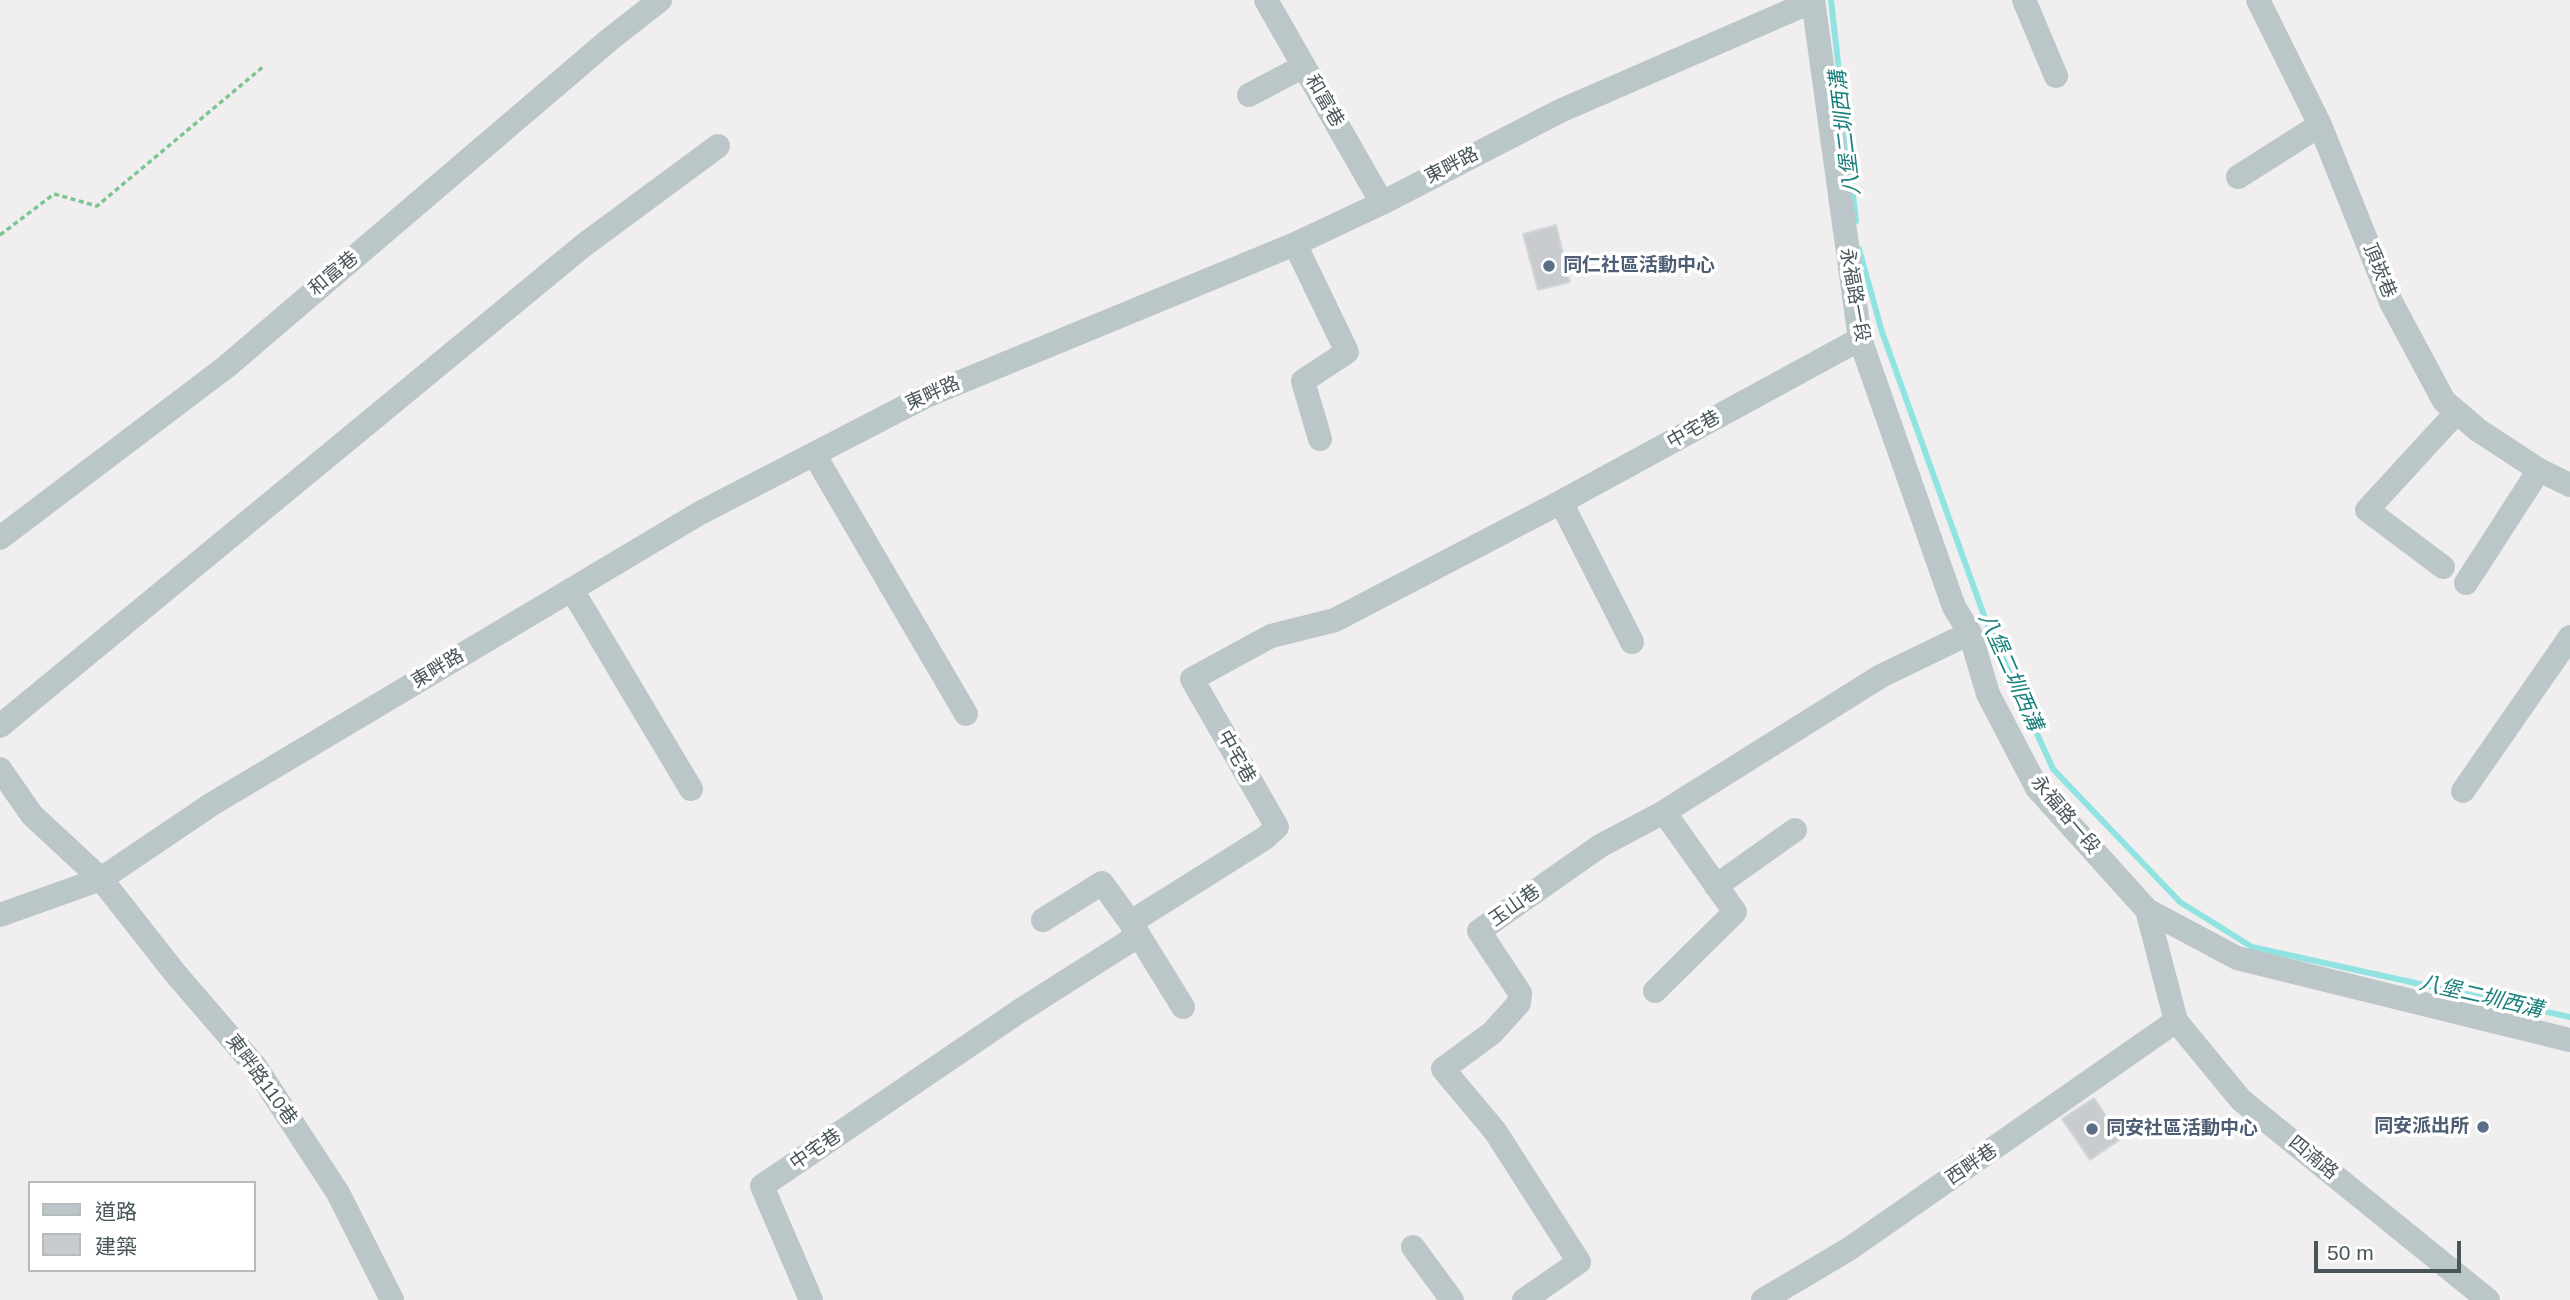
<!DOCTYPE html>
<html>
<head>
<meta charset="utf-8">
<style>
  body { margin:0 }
  #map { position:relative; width:2570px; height:1300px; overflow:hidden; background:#f0eeef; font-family:Arial,"Noto Sans TC",sans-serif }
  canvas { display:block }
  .legend { position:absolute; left:28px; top:1181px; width:228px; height:91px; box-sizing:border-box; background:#fff; border:2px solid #b6bbbd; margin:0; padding:9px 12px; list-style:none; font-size:21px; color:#485559 }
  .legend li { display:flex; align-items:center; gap:14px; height:35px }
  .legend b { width:35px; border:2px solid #b6bbbd }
  .scale { position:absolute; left:2314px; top:1241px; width:147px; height:32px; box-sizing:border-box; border:4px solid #485559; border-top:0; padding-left:9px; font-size:21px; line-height:24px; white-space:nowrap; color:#485559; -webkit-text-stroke:5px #fff; paint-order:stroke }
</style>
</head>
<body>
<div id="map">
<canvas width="2570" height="1300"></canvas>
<ul class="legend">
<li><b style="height:9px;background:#bbc6c9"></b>道路</li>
<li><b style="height:19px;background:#c8cccf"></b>建築</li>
</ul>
<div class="scale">50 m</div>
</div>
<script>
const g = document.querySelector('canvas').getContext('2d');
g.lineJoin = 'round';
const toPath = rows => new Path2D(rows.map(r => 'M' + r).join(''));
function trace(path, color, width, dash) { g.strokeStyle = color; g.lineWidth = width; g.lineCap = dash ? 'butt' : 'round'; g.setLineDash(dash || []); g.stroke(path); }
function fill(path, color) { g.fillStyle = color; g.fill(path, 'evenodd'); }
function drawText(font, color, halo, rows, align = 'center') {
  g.font = font + ' Arial,"Noto Sans TC",sans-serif'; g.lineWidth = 7; g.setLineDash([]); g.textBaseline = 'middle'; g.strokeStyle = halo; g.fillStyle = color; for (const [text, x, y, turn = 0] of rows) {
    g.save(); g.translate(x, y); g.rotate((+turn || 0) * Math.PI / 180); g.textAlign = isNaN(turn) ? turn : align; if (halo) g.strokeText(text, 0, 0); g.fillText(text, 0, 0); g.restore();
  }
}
const stream = toPath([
  [1831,0,1856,221],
  [1859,249,1882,332,1986,621,2053,769,2180,902,2252,947,2570,1017]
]);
const building = toPath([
  [1556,225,1570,282,1538,290,1523,234,1556,225],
  [2094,1098,2121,1139,2090,1160,2062,1119,2094,1098]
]);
const path = toPath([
  [0,235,54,194,97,206,264,66]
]);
const minor = toPath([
  [1266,0,1382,203],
  [1813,0,1860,339,1954,607,1970,633,1988,694,2037,788,2147,910,2237,958,2570,1040],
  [2024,0,2056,76],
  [2258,0,2320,125,2391,302,2444,401,2478,430,2539,470,2570,485],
  [1249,95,1304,66],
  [2238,177,2320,125],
  [1295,244,1347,352,1303,381,1320,439],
  [814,454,966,714],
  [1561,502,1632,642],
  [0,538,226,367,609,40,660,0],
  [2443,567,2367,510,2457,412],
  [2466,583,2539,470],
  [572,590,691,789],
  [0,726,584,245,718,146],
  [0,769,32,815,101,879,175,973,255,1066,338,1193,392,1300],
  [2463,791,2570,637],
  [1716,886,1795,830],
  [2147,910,2176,1021,2241,1100,2488,1300],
  [0,915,101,879,212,804,700,513,924,397,1295,244,1382,203,1560,111,1813,1],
  [1043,920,1102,883,1133,926,1183,1007],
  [1655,991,1735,912,1664,812],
  [1413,1247,1452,1300],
  [811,1300,762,1186,1021,1010,1133,939,1133,926,1136,919,1265,838,1277,827,1192,679,1271,636,1335,620,1561,502,1860,339],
  [1524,1300,1579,1262,1495,1131,1443,1069,1492,1033,1519,1003,1520,993,1479,931,1600,846,1664,812,1881,676,1970,633],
  [1763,1300,1849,1249,2176,1021]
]);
const markers = [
  [1549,266,7,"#5c6f8a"],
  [2483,1127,7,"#5c6f8a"],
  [2092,1129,7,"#5c6f8a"]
];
const streetNames = [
  ["和富巷",1324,101,60],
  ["東畔路",1452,166,-27],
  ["頂崁巷",2379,271,68],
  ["和富巷",334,274,-40],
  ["永福路一段",1854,295,80],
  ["東畔路",933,394,-24],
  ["中宅巷",1694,430,-29],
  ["東畔路",438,669,-31],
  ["中宅巷",1236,757,61],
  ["永福路一段",2065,815,50],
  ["玉山巷",1515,906,-35],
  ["東畔路110巷",261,1080,54],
  ["中宅巷",816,1150,-34],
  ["四湳路",2313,1158,39],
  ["西畔巷",1972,1165,-34]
];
const serviceNames = [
  ["同仁社區活動中心",1563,266],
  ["同安派出所",2469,1127,"right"],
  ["同安社區活動中心",2106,1129]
];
const waterNames = [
  ["八堡二圳西溝",1846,133,-97],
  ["八堡二圳西溝",2010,672,66],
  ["八堡二圳西溝",2481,997,13]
];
trace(stream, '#91e3e1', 6);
fill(building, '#c8cccf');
trace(building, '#d2d6d9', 2);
trace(path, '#7bc58f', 3.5, [5, 3.5]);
trace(minor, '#bbc6c9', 24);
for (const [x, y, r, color] of markers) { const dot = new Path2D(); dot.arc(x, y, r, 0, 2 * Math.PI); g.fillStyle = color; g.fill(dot); trace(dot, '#fff', 2.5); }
drawText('19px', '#485559', '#fff', streetNames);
drawText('bold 19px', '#4e5e75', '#fff', serviceNames, 'left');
drawText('italic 21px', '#177f7c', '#fff', waterNames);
</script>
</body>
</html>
